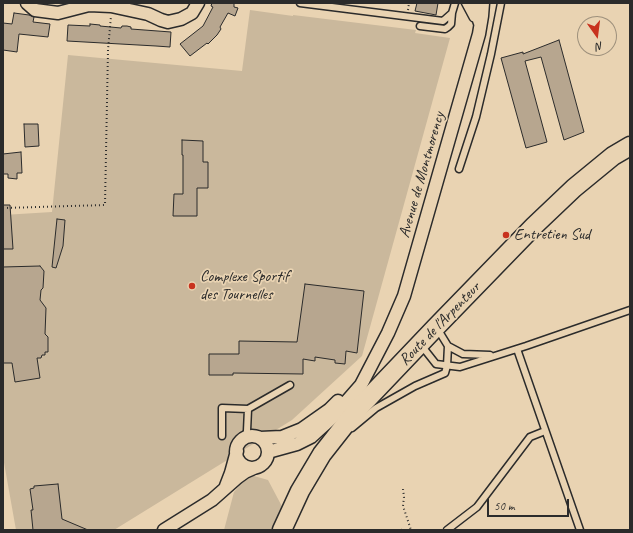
<!DOCTYPE html>
<html>
<head>
<meta charset="utf-8">
<style>
  body { margin:0 }
  #map { position:relative; width:633px; height:533px; overflow:hidden; background:#e9d3b2; font-family:Caveat,sans-serif }
  canvas { display:block }
  .frame { position:absolute; inset:0; border:4px solid #2b2b2b; pointer-events:none }
  .north { position:absolute; left:577px; top:16px; width:40px; height:40px; box-sizing:border-box; background:#e9d3b2; border:1px solid #9d907c; border-radius:50%; rotate:166deg; font-size:11px; font-weight:700; line-height:16px; text-align:center; color:#2b2b2b }
  .north::after { content:''; display:block; margin:auto; width:14px; height:18px; background:#c8321e; clip-path:polygon(50% 0,100% 100%,50% 72%,0 100%) }
  .scale { position:absolute; left:487px; top:499px; width:82px; height:18px; box-sizing:border-box; border:2px solid #2b2b2b; border-top:0; padding-left:5px; font-size:12px; line-height:14px; white-space:nowrap; color:#2b2b2b; -webkit-text-stroke:3px #e9d3b2; paint-order:stroke }
</style>
</head>
<body>
<div id="map">
<canvas width="633" height="533"></canvas>
<div class="frame"></div>
<div class="north">N</div>
<div class="scale">50 m</div>
</div>
<script>
const g = document.querySelector('canvas').getContext('2d');
g.lineJoin = 'round';
function fill(path, color) { g.fillStyle = color; g.fill(path, 'evenodd'); }
const toPath = rows => new Path2D(rows.map(r => 'M' + r).join(''));
function trace(path, color, width, dash) { g.strokeStyle = color; g.lineWidth = width; g.lineCap = dash ? 'butt' : 'round'; g.setLineDash(dash || []); g.stroke(path); }
function drawText(font, color, halo, rows, align = 'center') {
  g.font = font + ' Caveat,sans-serif'; g.lineWidth = 3.5; g.setLineDash([]); g.textBaseline = 'middle'; g.strokeStyle = halo; g.fillStyle = color; for (const [text, x, y, turn = 0] of rows) {
    g.save(); g.translate(x, y); g.rotate((+turn || 0) * Math.PI / 180); g.textAlign = isNaN(turn) ? turn : align; if (halo) g.strokeText(text, 0, 0); g.fillText(text, 0, 0); g.restore();
  }
}
const green = toPath([
  [250,10,293,16,293,15,416,30,415,33,450,38,362,356,292,420,114,530,16,530,3,457,3,215,52,212,68,55,242,71],
  [254,476,268,480,286,514,277,530,224,530,234,492,244,481]
]);
const building = toPath([
  [212,3,234,3,234,7,238,8,235,16,228,13,220,27,221,29,217,35,208,44,207,43,190,56,180,44,203,26,213,7,211,6,212,3],
  [417,3,438,3,436,15,415,11,417,3],
  [14,13,29,15,34,17,33,22,50,24,48,37,19,34,17,52,3,50,3,23,12,24,14,13],
  [90,24,100,25,100,26,121,28,122,26,127,26,131,27,131,29,171,32,170,47,156,46,67,41,68,25,90,26,90,24],
  [559,40,584,132,564,140,541,57,525,61,547,142,526,148,501,58,523,52,523,54,559,40],
  [24,124,38,124,39,146,25,147,24,124],
  [182,140,203,141,203,162,208,162,208,188,197,188,197,216,173,216,174,194,183,194,183,155,182,155,182,140],
  [21,152,22,173,17,173,17,179,8,178,8,174,3,174,3,154,21,152],
  [3,205,10,205,13,249,3,249,3,205],
  [57,219,65,220,63,246,56,268,52,267,57,219],
  [40,266,44,271,43,288,41,290,40,300,46,308,45,334,48,337,48,352,45,352,45,355,42,355,41,358,37,358,40,378,15,382,12,363,3,363,3,267,40,266],
  [305,284,364,291,357,353,346,351,345,364,335,363,335,360,315,357,315,361,303,359,303,374,233,373,233,375,209,375,209,354,239,354,239,341,297,342,305,284],
  [58,484,62,519,88,530,33,530,31,510,33,510,30,489,34,488,34,486,58,484]
]);
const path = toPath([
  [408,10,409,3],
  [3,208,105,205,108,50,111,16],
  [3,364,5,364],
  [403,489,404,497,403,506,411,530],
  [401,530,404,529,405,530]
]);
const lane = toPath([
  [300,3,443,21,452,13,455,3],
  [465,3,473,18],
  [420,26,445,29,448,27,451,24,452,13],
  [459,169,476,117,491,54,501,3],
  [421,345,436,364,460,367,526,346,630,310],
  [448,346,463,354,490,355],
  [517,349,580,530],
  [352,428,376,408,415,386,445,373,447,366,448,346,440,333,436,330],
  [222,436,222,408,248,409],
  [249,436,247,431,248,409,290,385],
  [447,530,477,507,530,437,545,431]
]);
const street = toPath([
  [27,3,35,10,58,13,89,5,111,6,148,14,161,20,168,22,181,19,192,13,198,3],
  [473,3,480,23],
  '236 452a16 16 0 1 1 32 0a16 16 0 1 1-32 0Z',
  [260,438,282,437,302,429,329,410,338,401],
  [268,452,297,444,311,437,333,417,361,385,388,333,404,296,479,34,482,16,483,3],
  [226,486,231,473,237,451],
  [164,530,212,500,238,477,245,472,254,468]
]);
const secondary = toPath([
  [282,530,300,491,322,454,355,412,435,328,534,226,574,188,613,156,630,146]
]);
const markers = [
  [506,235,4,"#c8321e"],
  [192,286,4,"#c8321e"]
];
const streetNames = [
  ["Avenue de Montmorency",422,175,-74],
  ["Route de l'Arpenteur",440,324,-46]
];
const poiNames = [
  ["Entretien Sud",514,235],
  ["Complexe Sportif",200,277],
  ["des Tournelles",200,295]
];
fill(green, '#cab89c');
fill(building, '#b7a68f');
trace(building, '#2b2b2b', 1);
trace(lane, '#2b2b2b', 9);
trace(street, '#2b2b2b', 15);
trace(secondary, '#2b2b2b', 21);
trace(path, '#2b2b2b', 2, [1, 3]);
trace(lane, '#e9d3b2', 6);
trace(street, '#e9d3b2', 12);
trace(secondary, '#e9d3b2', 18);
for (const [x, y, r, color] of markers) { const dot = new Path2D(); dot.arc(x, y, r, 0, 2 * Math.PI); g.fillStyle = color; g.fill(dot); trace(dot, '#e9d3b2', 1.5); }
drawText('16px', '#2b2b2b', '#e9d3b2', streetNames);
drawText('16px', '#2b2b2b', '#e9d3b2', poiNames, 'left');
</script>
</body>
</html>
